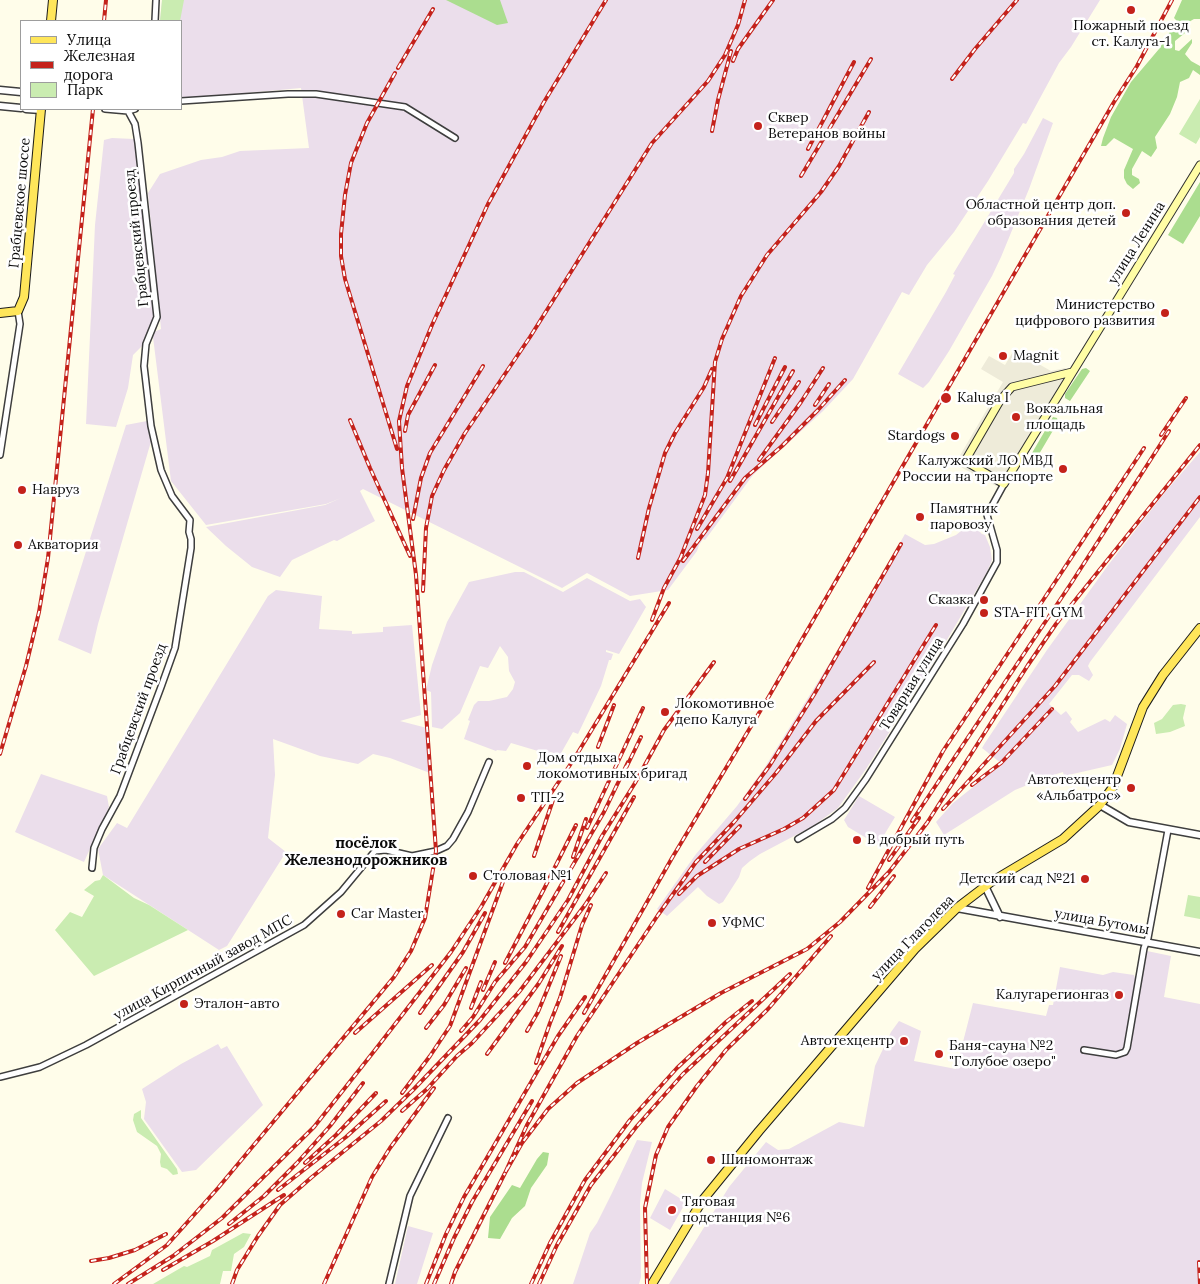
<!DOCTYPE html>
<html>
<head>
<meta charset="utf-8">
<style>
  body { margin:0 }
  #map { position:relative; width:1200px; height:1284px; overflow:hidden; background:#fffdea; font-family:Lora,serif }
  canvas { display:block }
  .legend { position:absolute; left:20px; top:20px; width:162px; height:90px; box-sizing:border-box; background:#fff; border:1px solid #9d9d9d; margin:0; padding:6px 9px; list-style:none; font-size:15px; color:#0b0b0b }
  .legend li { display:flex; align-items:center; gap:10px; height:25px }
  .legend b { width:25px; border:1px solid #9d9d9d }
</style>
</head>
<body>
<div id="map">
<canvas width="1200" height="1284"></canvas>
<ul class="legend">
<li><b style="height:6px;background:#ffe65a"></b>Улица</li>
<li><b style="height:6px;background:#c4221b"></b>Железная дорога</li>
<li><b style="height:14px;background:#caecb1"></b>Парк</li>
</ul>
</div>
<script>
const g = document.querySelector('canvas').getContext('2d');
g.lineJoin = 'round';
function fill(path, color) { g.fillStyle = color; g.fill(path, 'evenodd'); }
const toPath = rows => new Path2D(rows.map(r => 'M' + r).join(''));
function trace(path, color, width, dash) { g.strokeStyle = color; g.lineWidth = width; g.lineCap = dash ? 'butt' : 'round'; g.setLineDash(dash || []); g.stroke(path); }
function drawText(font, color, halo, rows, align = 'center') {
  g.font = font + ' Lora,serif'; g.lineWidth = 5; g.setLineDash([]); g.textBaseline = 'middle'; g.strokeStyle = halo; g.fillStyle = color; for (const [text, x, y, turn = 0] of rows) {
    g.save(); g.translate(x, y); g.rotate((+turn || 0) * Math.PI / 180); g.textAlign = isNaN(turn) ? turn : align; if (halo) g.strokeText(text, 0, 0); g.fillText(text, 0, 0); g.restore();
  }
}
const industrial = toPath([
  [162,0,1100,0,1071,47,1059,63,1026,124,1023,123,988,181,954,232,927,265,909,295,902,292,853,379,823,411,753,475,705,540,703,539,699,545,697,551,668,590,630,596,587,573,562,588,363,489,360,491,375,521,337,541,334,540,292,560,280,577,252,567,226,546,206,527,325,505,341,498,326,504,206,525,171,481,153,337,154,332,161,329,148,193,160,174,201,160,222,157,240,151,309,148,301,88,181,99,181,21,160,21],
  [1043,118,1053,123,1029,189,1001,257,992,276,949,351,929,382,923,388,898,374,946,292,955,275,953,274,1014,173,1014,169,1024,154],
  [112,138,134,139,154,317,142,346,133,355,128,388,116,427,86,424,95,225,104,140],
  [147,421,152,438,98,624,91,654,58,640,126,425],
  [1200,452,1200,517,1090,662,1088,666,1093,675,1089,681,1079,675,1072,675,1049,704,1061,715,1066,711,1072,719,1070,722,1078,732,1105,719,1110,722,1115,715,1127,724,1120,749,1112,765,1064,776,1063,772,1047,777,1015,790,944,835,936,822,953,803,1002,764,982,748,985,743,1047,650,1109,564,1166,491],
  [971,523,982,534,985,535,990,547,992,560,987,572,935,660,866,769,838,808,813,826,760,854,750,861,742,868,739,877,723,902,719,904,707,896,698,887,667,916,657,909,696,854,737,806,765,767,834,656,905,534,925,545,934,544,956,535],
  [515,572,524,572,563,592,587,578,630,601,640,599,646,607,619,654,606,650,606,652,613,654,611,660,609,660,601,686,578,734,573,732,560,755,550,752,548,754,511,743,506,751,497,750,496,751,464,739,470,721,468,720,474,705,478,701,489,701,507,697,513,689,515,682,509,671,508,657,500,646,488,668,480,666,460,713,442,729,432,727,431,692,426,690,432,665,447,622,469,582],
  [276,590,322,596,319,629,352,631,352,634,383,632,383,627,412,625,421,715,400,721,427,728,430,773,390,758,373,754,358,764,320,756,273,739,275,775,268,838,286,852,227,946,219,950,103,875,98,849,117,823,127,828,268,596],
  [41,774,107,796,109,807,84,862,15,832],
  [859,796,895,817,878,845,848,827,844,820],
  [1147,951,1171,956,1164,997,1200,1004,1200,1284,669,1284,729,1187,766,1142,778,1150,789,1149,839,1122,864,1127,875,1066,891,1032,899,1021,921,1031,914,1061,956,1069,973,1003,1046,1016,1049,1005,1053,1005,1060,967,1103,975,1113,972,1134,975,1140,992],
  [218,1044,221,1049,227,1046,263,1105,196,1170,182,1172,144,1119,146,1102,142,1089,181,1064],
  [637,1140,652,1142,642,1183,640,1204,641,1277,639,1284,573,1284,590,1233,597,1223,612,1193],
  [665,1189,686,1202,670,1230,650,1218],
  [408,1226,433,1233,417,1284,395,1284]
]);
const green = toPath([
  [162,0,184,0,180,21,160,21],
  [1200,99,1200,137,1196,144,1179,134],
  [1181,704,1186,705,1183,718,1185,726,1170,732,1156,734,1154,723,1162,719,1173,705],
  [103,875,134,898,149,905,188,930,94,976,55,930,70,912,82,917,94,896,84,890,95,881,100,880],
  [1188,895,1200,897,1200,919,1184,916],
  [141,1110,141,1118,177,1169,178,1174,173,1175,167,1169,161,1167,160,1162,161,1154,157,1146,137,1132,133,1120,134,1114],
  [243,1233,251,1234,244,1247,234,1254,231,1271,223,1271,220,1284,153,1284,184,1266,187,1267,210,1256,212,1250]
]);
const forest = toPath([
  [446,0,500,0,508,23,497,25],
  [1182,0,1200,0,1200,19,1194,19,1187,23,1178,22,1174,18],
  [1181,26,1185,33,1175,41,1175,50,1179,51,1192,39,1192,43,1185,54,1191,61,1200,66,1200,75,1193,70,1189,78,1180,82,1177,97,1170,114,1155,137,1157,148,1151,157,1142,151,1132,169,1132,175,1139,179,1140,183,1133,189,1127,184,1124,178,1124,170,1133,149,1114,138,1106,146,1101,146,1103,138,1111,117,1131,82,1159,49,1173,27],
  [1200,182,1200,216,1183,244,1168,235],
  [1086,368,1090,371,1070,401,1065,398,1065,394,1082,369],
  [1053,417,1057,418,1058,422,1032,466,1027,467,1025,465],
  [543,1152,549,1153,547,1165,531,1188,525,1206,512,1218,500,1239,488,1238,490,1217,512,1185,520,1188,537,1159]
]);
const plaza = toPath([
  [1014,350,1051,371,1065,368,1076,374,1007,488,996,486,955,464,1003,382,981,369,989,356,1005,365]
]);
const minor = toPath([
  [155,21,156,0],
  [181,101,288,94,316,94,405,107,455,138],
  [105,109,128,111,135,109],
  [0,455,20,324,18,311],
  [798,839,832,819,845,808,866,779,963,624,997,562,997,550,987,515,1004,484],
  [92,868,94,848,102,829,120,796,161,687,175,648,191,548,191,539,189,532,190,520,172,496,161,470,151,426,144,366,146,344,157,317,138,143,135,124,128,111],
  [1084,1050,1116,1055,1125,1052,1127,1048,1144,948,1148,938,1168,830],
  [0,1077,40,1067,86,1045,304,925,341,892,375,851,386,850,412,856,436,851,447,846,453,839,468,812,489,762],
  [389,1284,410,1196,448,1118]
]);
const tertiary = toPath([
  [0,90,21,92],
  [0,106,21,108],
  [26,109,41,110],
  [1100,805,1129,822,1200,835],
  [985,886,1000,917],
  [957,908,1200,952]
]);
const secondary = toPath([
  [1072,372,1012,387,1001,399,965,461,1004,484,1200,165]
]);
const primary = toPath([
  [51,21,53,0],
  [0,313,18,311,24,297,41,109],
  [652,1284,702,1201,759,1131,915,949,957,908,991,882,1063,839,1100,805,1113,787,1143,707,1163,675,1200,628]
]);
const rail = toPath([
  [104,21,106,0],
  [733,61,738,49,773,0],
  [398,68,433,9],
  [395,73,367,123,351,163,345,195,341,234,341,256,345,279,397,449],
  [952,79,975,49,1017,0],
  [712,131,718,100,731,51],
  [808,149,854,62],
  [801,176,871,59],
  [815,405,829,384],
  [350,420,370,468,410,556],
  [772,422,799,382],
  [755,425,785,367],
  [405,431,408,415,435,365],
  [1161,435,1186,398],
  [759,460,801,402,823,368],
  [730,481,793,371],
  [413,519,421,478,430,453,483,366],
  [697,529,727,478,775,358],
  [638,558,649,508,665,453,675,433,704,387,712,369],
  [680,559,705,495,708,473,715,362,722,339,741,296,767,255,821,192,839,166,869,112],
  [683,561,745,478,782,446,818,410,845,380],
  [423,591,426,528,432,496,444,470,465,433,530,337,652,143,708,81,725,55,738,25,745,0],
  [652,620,664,588,682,555],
  [874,662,816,721,776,773,734,822,696,862,658,915,577,1036,527,1125,505,1173,522,1143,548,1109,577,1083,637,1043,721,993,807,949,840,922,889,872,927,823,1028,665,1056,624,1200,445],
  [598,747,614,705],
  [0,754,26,666,39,612,48,558,93,109],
  [626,768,641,737],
  [972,785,1001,763,1052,709],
  [745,799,770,765,815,693,901,544],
  [943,809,1055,686,1200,497],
  [912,821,1072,582,1169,431],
  [587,828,643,708],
  [534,856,554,797],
  [573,857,586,819],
  [889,860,919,818],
  [705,862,740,826],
  [868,888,943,751,1144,448],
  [679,894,697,876,739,849,784,829,803,818,834,790,936,625],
  [870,907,894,876],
  [558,932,634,797],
  [505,963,544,889,576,825],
  [483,990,495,962],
  [471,1008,481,982],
  [420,1013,463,952,485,913],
  [584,1013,672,858,768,698,1114,102,1137,66,1172,0],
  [426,1028,444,1005,466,968],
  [461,1031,473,1017,495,982,525,947,604,812,628,762],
  [527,1031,538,1012,561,956],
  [355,1033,432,965],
  [487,1054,539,983,562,946],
  [536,1063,550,1023,560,998,582,925,591,905],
  [402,1093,430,1056,450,1026,504,879],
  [402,1111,427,1089,457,1056,472,1043,519,992,585,905,606,873],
  [305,1163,336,1135,376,1093],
  [278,1190,346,1137,386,1101],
  [229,1224,264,1196,297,1163,330,1126,363,1083],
  [91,1261,109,1258,135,1250,166,1234],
  [1199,1262,1200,1284],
  [163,1270,213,1241,284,1195],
  [114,1284,167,1245,218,1188,394,977,411,951,425,918,436,851,416,575,402,468,399,421,407,386,432,325,488,204,544,102,606,0],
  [128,1284,173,1256,222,1218,314,1127,375,1050,451,952,481,907,517,844,574,759,669,603],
  [232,1284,237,1270,258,1236,280,1205,312,1177,381,1121,413,1090,480,1020,526,962,568,900,602,836,635,783,664,730,714,662],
  [324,1284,372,1177,390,1148,434,1088],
  [426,1284,446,1234,464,1197,558,1036,585,997],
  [434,1284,454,1238,472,1202,532,1101],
  [451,1284,455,1272,505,1173],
  [531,1284,550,1243,585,1180,630,1120,677,1068,726,1022,752,1001],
  [539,1284,557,1245,591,1185,637,1126,683,1074,790,974],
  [647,1284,645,1208,656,1155,668,1127,697,1086,726,1050,768,1009,831,936]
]);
const markers = [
  [1131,10,5,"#c4221b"],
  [758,126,5,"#c4221b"],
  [1126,213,5,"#c4221b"],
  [1165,313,5,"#c4221b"],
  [1003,356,5,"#c4221b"],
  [946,398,6,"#c4221b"],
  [1016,417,5,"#c4221b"],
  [955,436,5,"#c4221b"],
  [1063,469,5,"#c4221b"],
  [22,490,5,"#c4221b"],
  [920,517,5,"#c4221b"],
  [18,545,5,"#c4221b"],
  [984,600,5,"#c4221b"],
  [984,613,5,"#c4221b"],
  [665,712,5,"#c4221b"],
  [527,766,5,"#c4221b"],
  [1131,788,5,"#c4221b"],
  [521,798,5,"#c4221b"],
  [857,840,5,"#c4221b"],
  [473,876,5,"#c4221b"],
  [1085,879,5,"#c4221b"],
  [341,914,5,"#c4221b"],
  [712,923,5,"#c4221b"],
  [1119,995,5,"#c4221b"],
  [184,1004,5,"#c4221b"],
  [904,1041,5,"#c4221b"],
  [939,1054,5,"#c4221b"],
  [711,1160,5,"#c4221b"],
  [672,1210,5,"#c4221b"]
];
const poiNames = [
  ["Пожарный поезд",1131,26,"center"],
  ["ст. Калуга-1",1131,42,"center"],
  ["Сквер",768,118],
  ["Ветеранов войны",768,134],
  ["Областной центр доп.",1116,205,"right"],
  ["образования детей",1116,221,"right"],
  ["Министерство",1155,305,"right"],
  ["цифрового развития",1155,321,"right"],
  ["Magnit",1013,356],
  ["Kaluga I",957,398],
  ["Вокзальная",1026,409],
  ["площадь",1026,425],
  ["Stardogs",945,436,"right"],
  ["Калужский ЛО МВД",1053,461,"right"],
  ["России на транспорте",1053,477,"right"],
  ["Навруз",32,490],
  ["Памятник",930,509],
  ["паровозу",930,525],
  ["Акватория",28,545],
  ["Сказка",974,600,"right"],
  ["STA-FIT GYM",994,613],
  ["Локомотивное",675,704],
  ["депо Калуга",675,720],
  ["Дом отдыха",537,758],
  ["локомотивных бригад",537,774],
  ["Автотехцентр",1121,780,"right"],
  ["«Альбатрос»",1121,796,"right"],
  ["ТП-2",531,798],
  ["В добрый путь",867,840],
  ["Столовая №1",483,876],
  ["Детский сад №21",1075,879,"right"],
  ["Car Master",351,914],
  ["УФМС",722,923],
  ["Калугарегионгаз",1109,995,"right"],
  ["Эталон-авто",194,1004],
  ["Автотехцентр",894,1041,"right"],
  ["Баня-сауна №2",949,1046],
  ["\"Голубое озеро\"",949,1062],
  ["Шиномонтаж",721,1160],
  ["Тяговая",682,1202],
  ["подстанция №6",682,1218]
];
const streetNames = [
  ["Грабцевское шоссе",20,203,-85],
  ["Грабцевский проезд",137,238,-96],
  ["улица Ленина",1137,243,-58],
  ["Товарная улица",912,684,-58],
  ["Грабцевский проезд",139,709,-70],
  ["улица Бутомы",1102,922,10],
  ["улица Глаголева",913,938,-46],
  ["улица Кирпичный завод МПС",203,968,-29]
];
const neighbourhoodNames = [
  ["посёлок",366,844],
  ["Железнодорожников",366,861]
];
fill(industrial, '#ebdeeb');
fill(green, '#caecb1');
fill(forest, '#abdd8f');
fill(plaza, '#eeebd9');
trace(minor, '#3e3e3e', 8);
trace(tertiary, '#3e3e3e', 9);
trace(secondary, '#2d2d2d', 9);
trace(primary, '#1c1c1c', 10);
trace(minor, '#fff', 5);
trace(tertiary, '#fff', 6);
trace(secondary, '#fffda5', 7);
trace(primary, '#ffe65a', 8);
trace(rail, '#c4221b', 4);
trace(rail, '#fff', 2, [5.5]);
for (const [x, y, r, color] of markers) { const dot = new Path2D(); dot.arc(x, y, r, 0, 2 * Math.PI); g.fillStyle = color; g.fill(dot); trace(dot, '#fff', 2); }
drawText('14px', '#0b0b0b', '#fff', poiNames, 'left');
drawText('14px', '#0b0b0b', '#fff', streetNames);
drawText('bold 15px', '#0b0b0b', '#fff', neighbourhoodNames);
</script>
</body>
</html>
